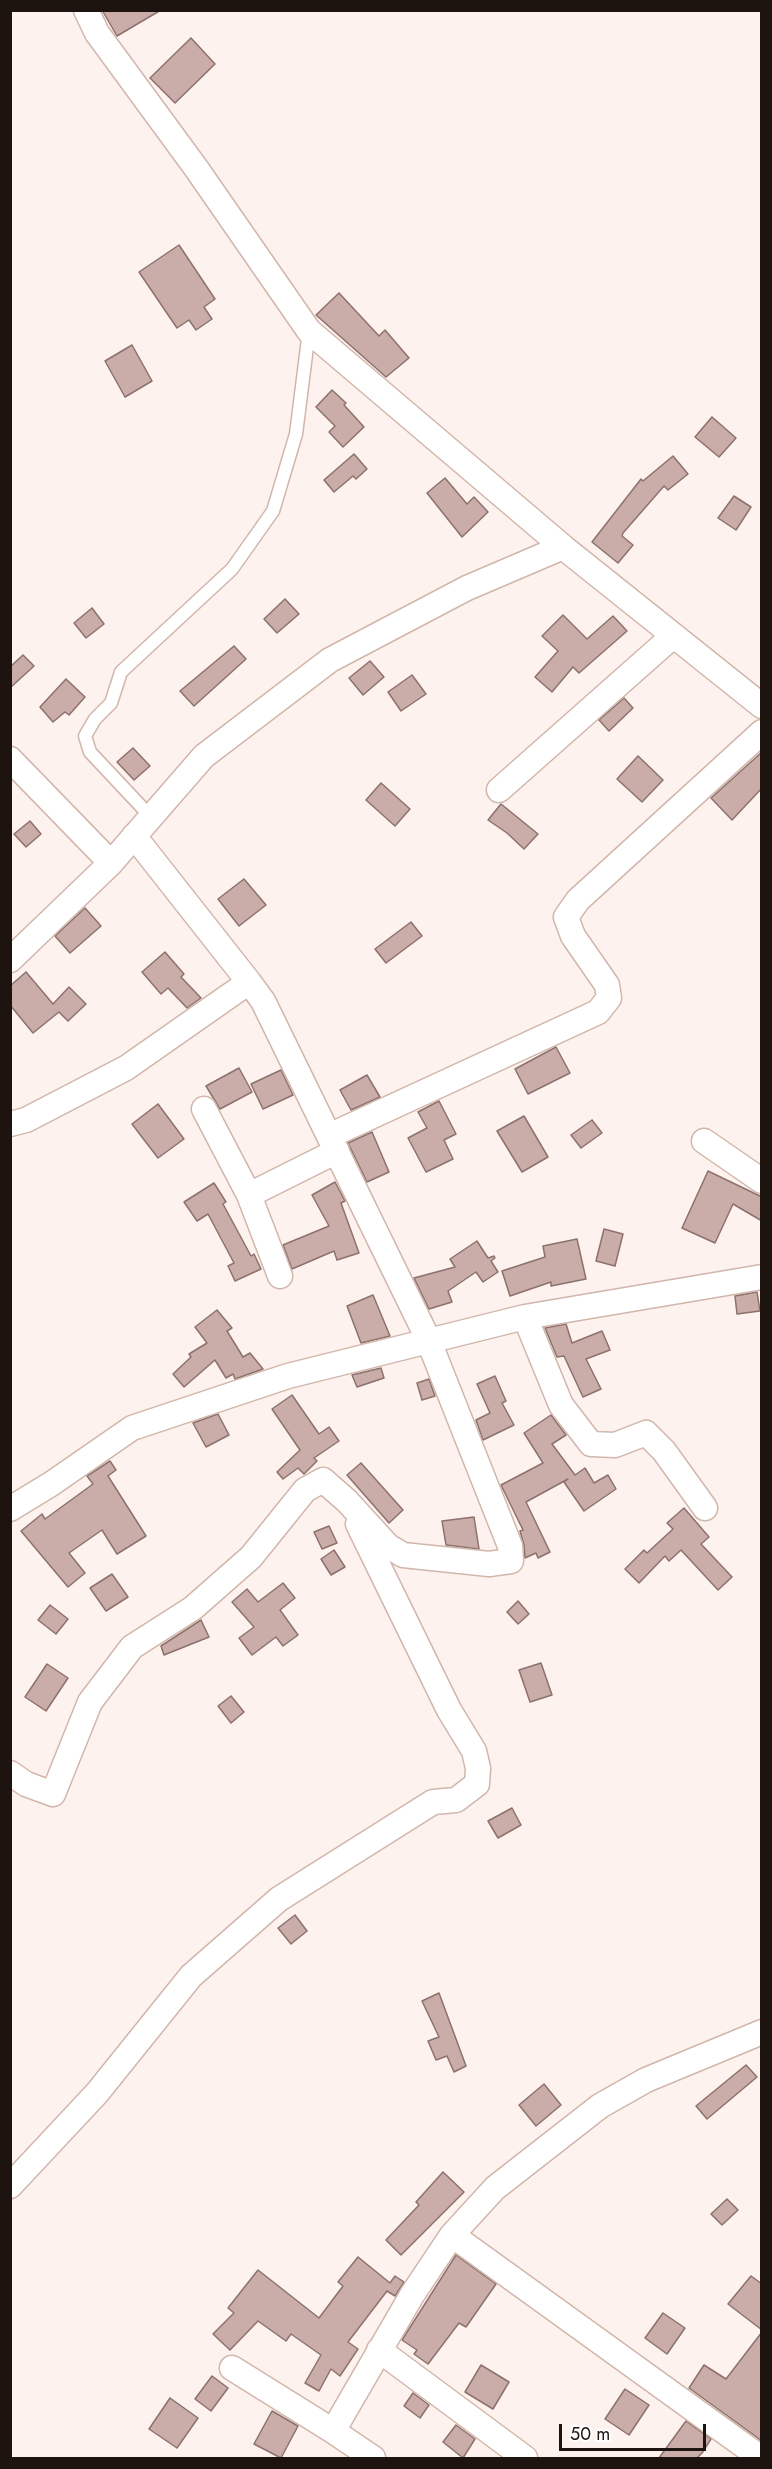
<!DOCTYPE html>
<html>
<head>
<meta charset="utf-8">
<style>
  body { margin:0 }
  #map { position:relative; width:772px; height:2469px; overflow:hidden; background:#fef2ee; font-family:Jost,sans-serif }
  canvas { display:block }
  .frame { position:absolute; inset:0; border:12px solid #1d1410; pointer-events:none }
  .scale { position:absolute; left:559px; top:2424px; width:147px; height:27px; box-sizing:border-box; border:3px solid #1d1410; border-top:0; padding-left:8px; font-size:18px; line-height:21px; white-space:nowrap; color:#1d1410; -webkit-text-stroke:4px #fff; paint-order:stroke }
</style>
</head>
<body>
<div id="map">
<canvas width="772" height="2469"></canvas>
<div class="frame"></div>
<div class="scale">50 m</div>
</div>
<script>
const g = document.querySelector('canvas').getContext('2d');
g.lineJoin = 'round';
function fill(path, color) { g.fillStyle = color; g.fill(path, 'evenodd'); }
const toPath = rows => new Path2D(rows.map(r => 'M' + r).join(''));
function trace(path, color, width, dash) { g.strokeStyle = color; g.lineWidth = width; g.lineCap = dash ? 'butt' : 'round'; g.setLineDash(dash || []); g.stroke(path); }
const building = toPath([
  [102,10,161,10,117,36,102,10],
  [191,38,215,64,175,103,150,78,191,38],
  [179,245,215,299,204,307,212,319,196,330,189,320,177,328,139,272,179,245],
  [339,293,379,336,385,330,409,358,386,377,316,315,339,293],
  [132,345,152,381,125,397,105,361,132,345],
  [332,390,346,403,344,405,364,427,343,447,329,432,335,426,316,407,332,390],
  [712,417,736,438,719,457,695,437,712,417],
  [354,454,367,469,356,479,353,476,334,492,324,480,354,454],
  [673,456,688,474,668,490,664,486,623,533,622,536,633,545,618,563,592,542,641,479,643,481,673,456],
  [445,478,467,504,474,497,488,512,462,537,427,493,445,478],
  [734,496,751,507,736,530,718,518,734,496],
  [285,599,299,614,277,633,264,619,285,599],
  [92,608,104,624,86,638,74,623,92,608],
  [563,615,587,639,613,616,627,631,579,673,573,667,552,692,535,677,558,651,542,636,563,615],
  [234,646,246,659,194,706,180,691,234,646],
  [23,655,34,666,10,688,10,667,23,655],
  [370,661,384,677,363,695,349,678,370,661],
  [412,675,426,694,401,711,388,692,412,675],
  [66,679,85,697,69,715,65,712,53,722,40,707,66,679],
  [624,698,633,708,609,731,599,720,624,698],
  [133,748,150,766,134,780,117,762,133,748],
  [762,752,762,788,732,820,711,798,762,752],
  [638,756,663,780,642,802,617,779,638,756],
  [381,783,410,809,395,826,366,800,381,783],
  [501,804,538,834,524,849,507,833,488,820,501,804],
  [30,821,41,834,26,847,14,834,30,821],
  [244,879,266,905,239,926,218,899,244,879],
  [85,908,101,926,70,953,55,936,85,908],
  [411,922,422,936,386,963,375,949,411,922],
  [165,952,184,974,181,977,201,998,187,1008,168,988,161,994,142,972,165,952],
  [26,972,53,1004,69,987,86,1004,68,1021,59,1012,33,1033,10,1005,10,986,26,972],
  [556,1047,570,1073,528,1094,515,1069,556,1047],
  [239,1068,252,1092,220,1109,206,1086,239,1068],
  [281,1070,293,1095,263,1109,251,1084,281,1070],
  [367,1075,380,1097,351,1110,340,1090,367,1075],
  [439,1101,456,1134,444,1140,453,1159,426,1172,408,1138,427,1128,418,1112,439,1101],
  [158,1104,184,1139,158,1158,132,1124,158,1104],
  [524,1116,548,1157,522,1172,497,1131,524,1116],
  [592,1120,602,1133,581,1148,571,1135,592,1120],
  [372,1132,389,1172,367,1182,348,1143,372,1132],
  [708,1171,762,1197,762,1221,733,1204,715,1243,682,1228,708,1171],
  [335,1182,345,1201,341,1203,359,1253,337,1260,334,1251,292,1269,283,1245,329,1226,312,1195,335,1182],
  [214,1183,226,1202,223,1204,251,1256,254,1254,261,1269,235,1281,228,1266,234,1263,208,1214,197,1221,184,1202,214,1183],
  [604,1229,623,1234,615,1266,596,1261,604,1229],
  [577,1239,586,1279,551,1286,551,1282,510,1296,502,1271,545,1257,543,1246,577,1239],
  [477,1241,488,1258,494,1256,495,1258,491,1261,498,1272,483,1282,476,1272,448,1291,452,1302,429,1309,414,1278,455,1267,450,1259,477,1241],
  [757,1292,760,1311,737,1314,735,1296,757,1292],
  [373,1295,390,1336,361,1343,347,1306,373,1295],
  [217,1310,232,1328,227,1331,243,1357,250,1353,263,1369,235,1379,233,1374,226,1378,215,1360,184,1387,173,1374,191,1357,189,1354,207,1343,195,1327,217,1310],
  [566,1324,572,1343,602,1331,610,1350,586,1359,601,1389,583,1397,564,1356,557,1357,545,1328,566,1324],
  [381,1368,384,1378,357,1387,352,1375,381,1368],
  [495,1376,506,1401,502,1403,514,1425,483,1440,476,1420,490,1413,477,1384,495,1376],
  [429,1379,435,1396,422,1400,417,1383,429,1379],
  [292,1395,319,1434,329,1427,339,1441,314,1458,317,1461,304,1474,298,1468,283,1479,277,1472,300,1450,272,1409,292,1395],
  [218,1414,229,1435,206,1447,193,1423,218,1414],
  [551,1415,566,1435,552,1444,575,1475,585,1468,594,1483,608,1475,616,1489,584,1511,564,1482,568,1479,526,1502,550,1552,538,1558,536,1553,525,1558,524,1545,520,1531,523,1530,501,1485,543,1463,524,1433,551,1415],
  [110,1461,116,1470,108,1476,146,1536,117,1554,102,1530,69,1553,85,1573,68,1587,21,1531,42,1514,45,1519,93,1484,87,1476,110,1461],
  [361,1463,403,1510,389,1523,347,1475,361,1463],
  [684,1508,709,1537,701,1544,732,1577,718,1590,681,1550,669,1561,665,1556,639,1583,625,1569,644,1550,647,1553,673,1529,667,1523,684,1508],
  [474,1517,479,1549,446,1545,442,1521,474,1517],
  [329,1526,337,1543,322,1549,314,1532,329,1526],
  [334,1550,345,1567,331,1575,321,1559,334,1550],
  [112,1574,128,1597,106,1611,90,1588,112,1574],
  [283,1583,295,1598,280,1610,298,1635,283,1646,276,1637,252,1655,239,1638,254,1627,232,1602,247,1589,258,1602,283,1583],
  [518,1601,529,1614,518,1624,507,1612,518,1601],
  [50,1605,68,1619,56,1634,38,1620,50,1605],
  [201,1620,209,1637,164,1655,161,1646,201,1620],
  [541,1663,552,1695,530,1702,519,1670,541,1663],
  [47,1664,68,1678,46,1711,25,1697,47,1664],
  [231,1696,244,1712,231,1723,218,1706,231,1696],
  [512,1808,521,1825,498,1838,488,1821,512,1808],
  [295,1915,307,1931,291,1944,278,1928,295,1915],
  [439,1993,466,2066,454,2072,447,2056,436,2060,428,2041,439,2037,422,2001,439,1993],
  [746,2065,757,2077,707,2119,696,2106,746,2065],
  [544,2084,561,2105,536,2126,519,2105,544,2084],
  [443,2172,464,2192,401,2255,386,2240,419,2205,416,2202,443,2172],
  [727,2199,738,2210,722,2225,711,2214,727,2199],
  [456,2255,496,2284,466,2327,459,2323,428,2364,414,2354,417,2350,402,2340,456,2255],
  [358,2257,390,2283,395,2276,404,2282,395,2296,387,2291,348,2342,358,2349,340,2376,331,2369,319,2391,305,2383,321,2355,291,2334,286,2341,258,2321,230,2350,213,2334,234,2313,228,2308,258,2270,319,2318,343,2286,338,2282,358,2257],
  [751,2276,762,2284,762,2330,728,2304,751,2276],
  [663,2313,685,2328,667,2354,645,2338,663,2313],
  [762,2332,762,2441,689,2388,704,2365,726,2379,762,2332],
  [481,2365,509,2382,493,2409,465,2392,481,2365],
  [212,2376,228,2388,211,2411,195,2399,212,2376],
  [625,2389,649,2405,629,2435,605,2419,625,2389],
  [413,2393,429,2405,420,2418,404,2406,413,2393],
  [170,2398,198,2418,177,2448,149,2429,170,2398],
  [272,2411,298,2426,281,2458,254,2444,272,2411],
  [686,2421,711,2439,702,2453,697,2458,659,2458,686,2421],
  [456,2425,475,2439,463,2458,443,2442,456,2425]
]);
const lane = toPath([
  [151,817,90,752,85,736,95,719,111,703,121,672,232,569,273,511,296,434,309,331]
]);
const street = toPath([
  [86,10,97,33,196,168,309,331,563,547,762,706],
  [10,759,111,863],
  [499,790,673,636],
  [134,836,249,982],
  [10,960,111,863,204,756,330,660,467,588,563,547],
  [204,1109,249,1195,337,1151],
  [10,1124,26,1120,126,1068,249,982,263,1001,428,1339,510,1546,511,1561,489,1564,403,1555,388,1546,347,1501,323,1480,305,1490,251,1557,193,1608,132,1647,90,1702,53,1794,26,1784,10,1773],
  [329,1136,598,1012,609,998,607,985,573,936,566,917,578,900,762,732],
  [704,1141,762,1181],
  [249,1195,280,1276],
  [525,1317,561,1405,591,1444,615,1445,646,1433,664,1451,705,1508],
  [10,1509,51,1484,132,1428,288,1376,525,1317,762,1277],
  [10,2186,97,2093,191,1976,279,1899,433,1802,456,1800,477,1784,478,1768,474,1751,449,1710,358,1524],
  [452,2235,761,2458],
  [379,2350,525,2458],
  [232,2368,333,2431,373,2458],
  [333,2431,412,2295,452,2235,495,2188,600,2106,646,2080,762,2032]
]);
fill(building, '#caada9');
trace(building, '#8c716d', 1.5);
trace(lane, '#d1b6ab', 15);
trace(street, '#d1b6ab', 27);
trace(lane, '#fff', 12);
trace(street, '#fff', 24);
</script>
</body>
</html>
